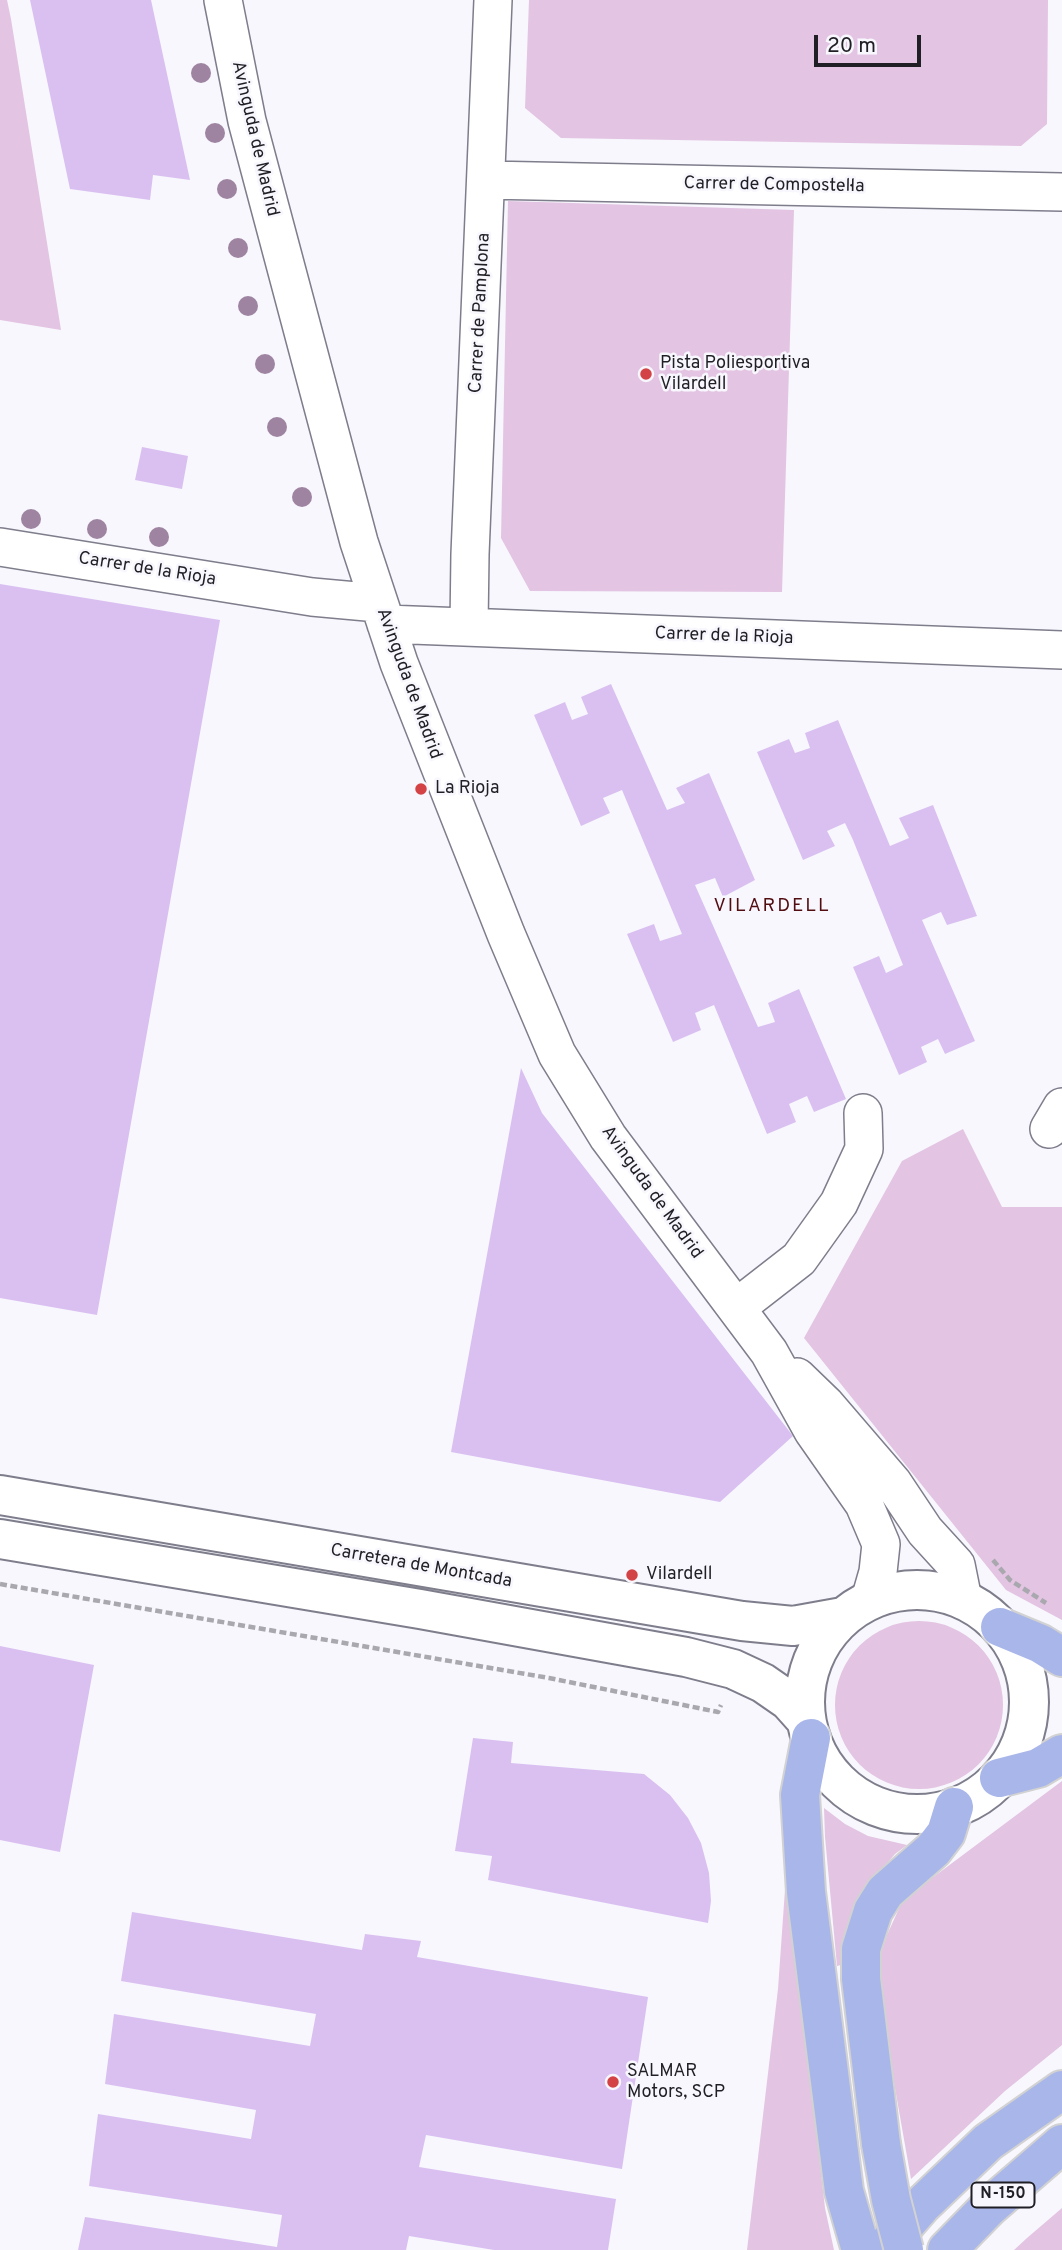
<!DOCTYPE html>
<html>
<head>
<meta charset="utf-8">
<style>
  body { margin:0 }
  #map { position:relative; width:1062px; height:2250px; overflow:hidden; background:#f7f7fd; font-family:Overpass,sans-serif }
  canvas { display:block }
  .scale { position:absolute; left:814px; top:35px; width:107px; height:32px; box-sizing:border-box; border:4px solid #201f25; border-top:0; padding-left:9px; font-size:21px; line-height:24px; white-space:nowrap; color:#201f25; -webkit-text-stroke:5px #f7f7fd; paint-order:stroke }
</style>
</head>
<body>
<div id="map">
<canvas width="1062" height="2250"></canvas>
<div class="scale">20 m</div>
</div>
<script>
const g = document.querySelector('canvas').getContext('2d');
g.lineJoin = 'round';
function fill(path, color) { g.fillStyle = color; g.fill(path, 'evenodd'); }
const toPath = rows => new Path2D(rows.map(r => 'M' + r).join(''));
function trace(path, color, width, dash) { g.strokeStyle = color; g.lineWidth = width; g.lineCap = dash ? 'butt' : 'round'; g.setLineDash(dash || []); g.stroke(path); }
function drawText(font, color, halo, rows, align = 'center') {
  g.font = font + ' Overpass,sans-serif'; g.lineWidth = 5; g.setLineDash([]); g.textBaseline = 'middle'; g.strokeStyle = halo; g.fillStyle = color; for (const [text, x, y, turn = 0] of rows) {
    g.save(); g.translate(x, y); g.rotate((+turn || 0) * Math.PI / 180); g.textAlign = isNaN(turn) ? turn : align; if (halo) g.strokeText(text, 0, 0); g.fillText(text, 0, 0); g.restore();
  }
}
const green = toPath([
  [0,0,7,0,11,19,61,330,0,320],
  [529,0,1048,0,1047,124,1021,146,561,138,525,108],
  [508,201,794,210,782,592,530,591,501,538],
  [963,1129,1002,1207,1062,1207,1062,1620,1006,1590,804,1338,902,1161],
  '835 1705a84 84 0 1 1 168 0a84 84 0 1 1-168 0Z',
  [1062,1781,1062,2045,1005,2091,911,2179,889,2054,881,1976,881,1954,887,1935,901,1904,920,1887],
  [824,1808,845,1824,868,1836,907,1845,895,1854,863,1891,842,1954,841,1965,837,1966,825,1837],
  [789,1833,816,2130,825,2208,834,2250,747,2250,778,1989],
  [1062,2208,1062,2250,1014,2250,1027,2238]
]);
const building = toPath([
  [30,0,151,0,190,180,153,175,150,200,70,189],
  [142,447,188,456,182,489,135,480],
  [0,584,220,620,97,1315,0,1298],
  [611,684,667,810,685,803,676,788,709,773,755,880,723,897,715,878,695,885,758,1027,775,1022,768,1003,799,989,846,1099,814,1112,807,1096,789,1104,796,1122,767,1134,714,1005,695,1013,701,1030,673,1042,627,934,654,924,660,941,682,934,622,790,603,798,610,813,581,826,534,715,565,702,572,720,588,714,581,697],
  [838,720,890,846,909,838,899,818,933,805,977,916,947,925,941,912,922,920,975,1041,945,1054,938,1039,921,1047,927,1062,899,1075,853,967,879,956,886,973,903,965,853,840,845,823,827,831,835,846,803,860,757,752,789,739,795,753,810,748,805,733],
  [521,1068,542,1113,793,1436,720,1502,451,1452],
  [0,1646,94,1665,60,1852,0,1840],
  [473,1738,513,1742,511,1763,644,1774,670,1795,688,1818,701,1843,709,1873,711,1901,708,1923,488,1880,492,1856,455,1851],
  [132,1912,362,1950,365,1934,421,1941,417,1957,648,1997,622,2169,426,2135,419,2167,616,2199,608,2250,494,2250,409,2236,406,2250,78,2250,85,2217,277,2247,282,2215,89,2186,98,2114,251,2139,256,2110,105,2084,114,2014,310,2046,316,2014,121,1981]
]);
const path = toPath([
  [993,1560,1010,1580,1046,1603],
  [0,1584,549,1678,718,1712,721,1705]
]);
const street = toPath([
  [223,0,247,121,359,542,399,663,506,934,557,1054,608,1137,769,1352,813,1431,864,1504,881,1544,878,1572,870,1600],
  [487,180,1062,192],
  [0,547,312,597,378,603],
  [386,624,1062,650],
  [469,626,470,554,493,0],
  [1049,1129,1062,1107],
  [736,1308,799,1259,839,1203,864,1149,863,1113],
  [797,1377,826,1405,893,1483,925,1531,956,1565,963,1600]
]);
const secondary = toPath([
  [0,1495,742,1621,793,1626,843,1617],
  [0,1539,420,1609,686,1657,733,1669,763,1683,789,1701,806,1720],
  '805 1702a112 112 0 1 1 224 0a112 112 0 1 1-224 0Z'
]);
const primary = toPath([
  [1000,1627,1041,1644,1062,1657],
  [811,1738,800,1795,806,1892,844,2191,861,2250],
  [999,1778,1038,1768,1062,1754],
  [881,2144,861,1979,861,1949,873,1911,885,1892,933,1850,946,1833,954,1807],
  [883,2250,922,2205,988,2142,1062,2090],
  [947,2250,989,2207,1062,2144]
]);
const primaryBridge = toPath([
  [881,2144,891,2200,904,2250]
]);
const trees = [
  [201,73],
  [215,133],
  [227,189],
  [238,248],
  [248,306],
  [265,364],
  [277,427],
  [302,497],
  [31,519],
  [97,529],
  [159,537]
];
const markers = [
  [646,374,7,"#d34346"],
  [421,789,7,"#d34346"],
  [632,1575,7,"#d34346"],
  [613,2082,7,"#d34346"]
];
const shields = [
  [1003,2195,63]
];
const shieldNames = [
  ["N-150",1003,2195]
];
const streetNames = [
  ["Avinguda de Madrid",254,139,77],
  ["Carrer de Compostel·la",774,186,1],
  ["Carrer de Pamplona",481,313,-87],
  ["Carrer de la Rioja",147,570,9],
  ["Carrer de la Rioja",724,637,2],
  ["Avinguda de Madrid",408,684,70],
  ["Avinguda de Madrid",651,1193,54],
  ["Carretera de Montcada",421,1567,10]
];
const poiNames = [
  ["Pista Poliesportiva",660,364],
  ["Vilardell",660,385],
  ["La Rioja",435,789],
  ["Vilardell",646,1575],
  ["SALMAR",627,2072],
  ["Motors, SCP",627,2093]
];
const neighbourhoodNames = [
  ["VILARDELL",772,907]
];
fill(green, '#e3c4e2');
fill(building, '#dac0f1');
trace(street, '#7e7d8b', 40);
trace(secondary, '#7e7d8b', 42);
trace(primary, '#d2d2d3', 42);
trace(path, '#a9a8ae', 4.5, [7, 3.5]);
trace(street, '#fff', 37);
trace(secondary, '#fff', 38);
trace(primary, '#a9b6e9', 38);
trace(primaryBridge, '#d2d2d3', 42, []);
trace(primaryBridge, '#a9b6e9', 38);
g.fillStyle = '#9f84a2';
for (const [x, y] of trees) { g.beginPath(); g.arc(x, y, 10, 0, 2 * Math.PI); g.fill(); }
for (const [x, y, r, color] of markers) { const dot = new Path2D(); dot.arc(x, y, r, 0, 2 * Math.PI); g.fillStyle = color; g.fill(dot); trace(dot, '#f7f7fd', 2.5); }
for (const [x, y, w] of shields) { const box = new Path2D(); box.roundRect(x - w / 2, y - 12.5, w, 25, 5); g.fillStyle = '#f7f7fd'; g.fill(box); trace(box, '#201f25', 2); }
drawText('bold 16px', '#201f25', null, shieldNames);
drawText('18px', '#201f25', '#f7f7fd', streetNames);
drawText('18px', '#201f25', '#f7f7fd', poiNames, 'left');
g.letterSpacing = '2px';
drawText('19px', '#520d11', '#f7f7fd', neighbourhoodNames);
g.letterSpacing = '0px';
</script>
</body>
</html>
